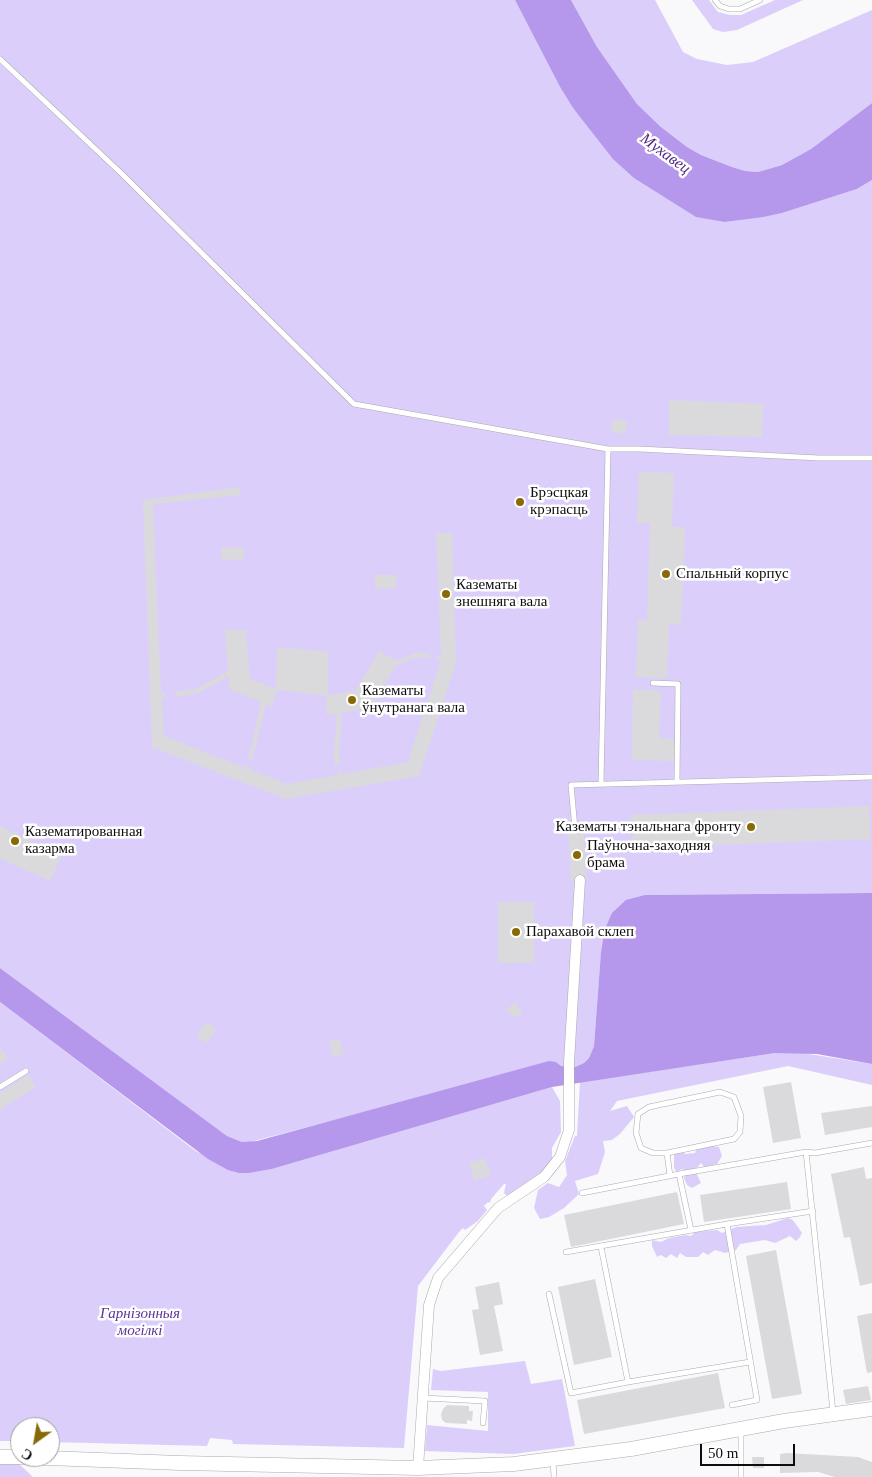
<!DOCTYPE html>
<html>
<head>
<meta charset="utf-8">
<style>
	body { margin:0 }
	#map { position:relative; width:872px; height:1477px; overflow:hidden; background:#f9f8fb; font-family:"Times New Roman",serif }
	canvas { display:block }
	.north { position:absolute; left:10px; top:1417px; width:50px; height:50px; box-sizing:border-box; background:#fff; border:1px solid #9e9e9f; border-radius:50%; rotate:212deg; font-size:14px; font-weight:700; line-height:20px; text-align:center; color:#0d0d0e }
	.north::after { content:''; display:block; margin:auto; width:18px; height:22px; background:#876a06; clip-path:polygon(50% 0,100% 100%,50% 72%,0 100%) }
	.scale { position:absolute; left:700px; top:1444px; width:95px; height:22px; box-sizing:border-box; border:2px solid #0d0d0e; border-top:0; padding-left:6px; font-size:15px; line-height:18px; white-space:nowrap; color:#0d0d0e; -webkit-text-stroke:4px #fff; paint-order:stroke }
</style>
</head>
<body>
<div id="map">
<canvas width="872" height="1477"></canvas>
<div class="north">С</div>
<div class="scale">50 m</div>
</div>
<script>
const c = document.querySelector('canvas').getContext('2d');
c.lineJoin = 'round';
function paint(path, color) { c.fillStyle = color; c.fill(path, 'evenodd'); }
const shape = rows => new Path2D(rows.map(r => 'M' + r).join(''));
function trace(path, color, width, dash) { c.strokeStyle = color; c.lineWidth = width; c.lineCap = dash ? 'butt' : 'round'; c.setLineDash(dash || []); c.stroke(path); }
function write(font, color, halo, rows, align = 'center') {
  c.font = font + ' "Times New Roman",serif'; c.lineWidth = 5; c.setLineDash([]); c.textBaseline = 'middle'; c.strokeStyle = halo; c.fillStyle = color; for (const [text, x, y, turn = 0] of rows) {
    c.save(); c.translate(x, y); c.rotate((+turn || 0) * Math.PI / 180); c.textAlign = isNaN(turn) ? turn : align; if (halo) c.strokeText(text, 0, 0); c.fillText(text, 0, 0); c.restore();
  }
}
const green = shape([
	[0,0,515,0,560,87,573,108,586,123,725,222,782,213,857,189,872,180,872,893,645,895,602,941,594,1046,589,1058,584,1063,575,1067,567,1067,561,1066,556,1062,250,1142,242,1142,227,1136,0,968],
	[571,0,655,0,683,52,697,59,727,65,753,62,872,10,872,103,811,149,782,165,758,172,745,171,732,167,701,155,687,147,661,127,637,104,597,47],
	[692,0,709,0,718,12,730,15,741,15,775,0,803,0,737,30,723,32,713,29],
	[0,1002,197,1152,249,1173,272,1169,552,1087,560,1101,561,1132,552,1148,552,1159,540,1175,507,1196,504,1193,506,1184,504,1184,491,1199,490,1203,488,1202,484,1206,487,1210,478,1221,465,1230,463,1228,459,1232,418,1286,404,1448,233,1444,232,1440,210,1438,207,1446,50,1442,50,1427,20,1427,20,1441,0,1441],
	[796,1052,872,1064,872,1085,788,1066,617,1101,610,1111,627,1106,634,1117,620,1134,612,1140,603,1141,605,1152,598,1174,575,1181,579,1194,564,1208,549,1217,540,1219,534,1208,538,1190,548,1183,559,1187,567,1175,565,1161,575,1136,577,1136,580,1082,775,1053],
	[706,1145,719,1147,722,1156,717,1164,704,1167,701,1163,695,1170,701,1183,692,1188,687,1185,684,1178,686,1171,682,1169,677,1172,674,1168,674,1155,680,1149,685,1154,695,1153,697,1147],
	[788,1218,793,1220,802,1233,800,1237,796,1241,790,1236,775,1243,765,1240,740,1244,736,1250,725,1253,715,1250,708,1255,703,1252,698,1257,686,1257,680,1253,677,1258,671,1254,666,1258,661,1255,657,1257,652,1246,652,1240,661,1242,669,1238,686,1235,691,1236,695,1232,717,1230,722,1233,736,1227,766,1225],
	[525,1361,531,1384,562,1379,575,1446,513,1454,425,1451,427,1425,488,1431,488,1392,431,1390,433,1369,441,1371],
	[0,1462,17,1462,33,1477,0,1477]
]);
const water = shape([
	[515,0,571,0,597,47,637,104,661,127,687,147,701,155,732,167,745,171,758,172,782,165,811,149,872,103,872,180,857,189,782,213,763,217,725,222,696,217,634,178,613,159,573,108,560,87],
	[872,893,872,1064,817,1054,775,1053,552,1087,272,1169,249,1173,239,1173,228,1170,208,1159,0,1002,0,968,227,1136,242,1142,257,1141,549,1061,556,1062,561,1066,567,1067,575,1067,584,1063,589,1058,594,1046,601,952,604,931,612,913,626,900,645,895]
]);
const building = shape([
	[669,400,763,404,762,437,669,435],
	[613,419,627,421,625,434,611,431],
	[639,472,674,473,672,527,685,527,681,625,669,624,667,678,636,677,638,620,647,621,650,523,637,523],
	[239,487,241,495,153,504,161,693,165,693,166,698,162,698,164,736,245,768,246,764,250,766,249,769,287,784,338,775,337,771,341,770,342,774,408,762,441,660,436,659,436,655,441,656,436,533,452,533,456,663,419,776,286,799,152,747,143,500],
	[222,547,244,548,243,560,221,559],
	[375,575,396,575,396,588,375,589],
	[225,630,246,630,250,679,276,689,277,647,328,652,328,696,278,690,271,707,266,704,252,760,248,759,252,745,261,702,229,689,229,676,198,693,175,697,175,692,196,689,228,671],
	[379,651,397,661,417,652,430,654,430,658,417,657,395,666,373,707,342,713,339,754,340,764,335,765,334,754,337,714,326,715,327,696,356,690],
	[633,689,661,691,659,738,675,739,674,761,632,760],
	[869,806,871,839,633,848,631,815],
	[0,826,62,855,50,881,0,858],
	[583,828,587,880,571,881,568,830],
	[498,902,534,902,534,963,498,963],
	[516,1003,523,1015,512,1016,506,1009],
	[207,1022,217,1029,206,1043,196,1036],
	[339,1039,344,1054,333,1057,329,1042],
	[0,1047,8,1058,0,1064],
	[29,1075,36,1087,0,1109,0,1093],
	[791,1082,801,1138,773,1143,763,1087],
	[872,1106,872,1127,825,1135,821,1113],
	[485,1158,491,1175,474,1181,469,1163],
	[864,1167,866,1179,872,1178,872,1283,860,1286,850,1237,844,1238,831,1174],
	[787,1182,791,1209,704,1222,700,1195],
	[677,1192,684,1224,571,1247,564,1215],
	[776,1250,802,1394,772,1399,746,1256],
	[595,1279,612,1357,574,1365,558,1287],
	[499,1282,503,1304,494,1306,503,1351,480,1355,472,1310,479,1309,475,1287],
	[872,1313,872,1372,867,1373,857,1316],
	[718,1373,725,1408,584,1434,577,1400],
	[868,1386,871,1400,846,1404,843,1390],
	[447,1405,469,1406,469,1411,473,1411,472,1421,467,1420,467,1424,446,1423,442,1420,441,1414,443,1409],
	[787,1453,858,1457,872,1462,872,1477,835,1477,818,1472,780,1473,780,1454],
	[752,1457,764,1457,764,1468,753,1468]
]);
const lane = shape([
	[715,0,720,6,729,9,740,9,760,0],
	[0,59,122,174,354,404,608,449,639,449,819,458,872,458],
	[653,683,678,684,677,781],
	[601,783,608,449],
	[575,829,571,785,872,777],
	[0,1087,26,1071],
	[720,1092,734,1097,741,1116,740,1132,734,1139,667,1153,653,1153,641,1148,636,1133,638,1114,649,1107,720,1092],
	[806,1152,815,1153,872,1143],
	[667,1153,670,1176],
	[679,1174,691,1230],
	[582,1193,679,1174,806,1152,833,1412],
	[727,1224,757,1400,732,1405],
	[601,1247,628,1382],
	[566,1252,727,1224,813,1211],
	[549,1294,571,1393,628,1382,750,1362],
	[423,1398,485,1401,483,1423],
	[741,1431,741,1477],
	[553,1460,554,1477]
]);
const street = shape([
	[418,1468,429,1305,438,1278,498,1208,544,1177,560,1157,569,1130,569,1062,580,880]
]);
const secondary = shape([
	[0,1457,20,1457],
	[21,1457,180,1463,418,1468,514,1464,631,1449,784,1421,872,1409]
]);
const markers = [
	[520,502,5,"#876a06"],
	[666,574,5,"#876a06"],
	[446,594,5,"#876a06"],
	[352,700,5,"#876a06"],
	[751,827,5,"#876a06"],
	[15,841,5,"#876a06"],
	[577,855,5,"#876a06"],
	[516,932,5,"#876a06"]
];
const poiNames = [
	["Брэсцкая",530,493],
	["крэпасць",530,510],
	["Спальный корпус",676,574],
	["Казематы",456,585],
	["знешняга вала",456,602],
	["Казематы",362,691],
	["ўнутранага вала",362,708],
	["Казематы тэнальнага фронту",741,827,"right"],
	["Казематированная",25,832],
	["казарма",25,849],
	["Паўночна-заходняя",587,846],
	["брама",587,863],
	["Парахавой склеп",526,932]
];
const parkNames = [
	["Гарнізонныя",140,1314],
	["могілкі",140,1331]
];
const waterNames = [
	["Мухавец",665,154,36]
];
paint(green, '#dccefb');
paint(water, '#b597eb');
paint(building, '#dadadd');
trace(lane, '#abaaad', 6);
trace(street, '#abaaad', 11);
trace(secondary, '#abaaad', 15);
trace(lane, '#fff', 5);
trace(street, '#fff', 10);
trace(secondary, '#fff', 14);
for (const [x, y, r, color] of markers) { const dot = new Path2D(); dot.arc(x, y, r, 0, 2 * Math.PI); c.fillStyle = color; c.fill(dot); trace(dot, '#fff', 2); }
write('15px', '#0d0d0e', '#fff', poiNames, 'left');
write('italic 15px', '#5d3495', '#fff', parkNames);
write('italic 16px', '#532889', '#fff', waterNames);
</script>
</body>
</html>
